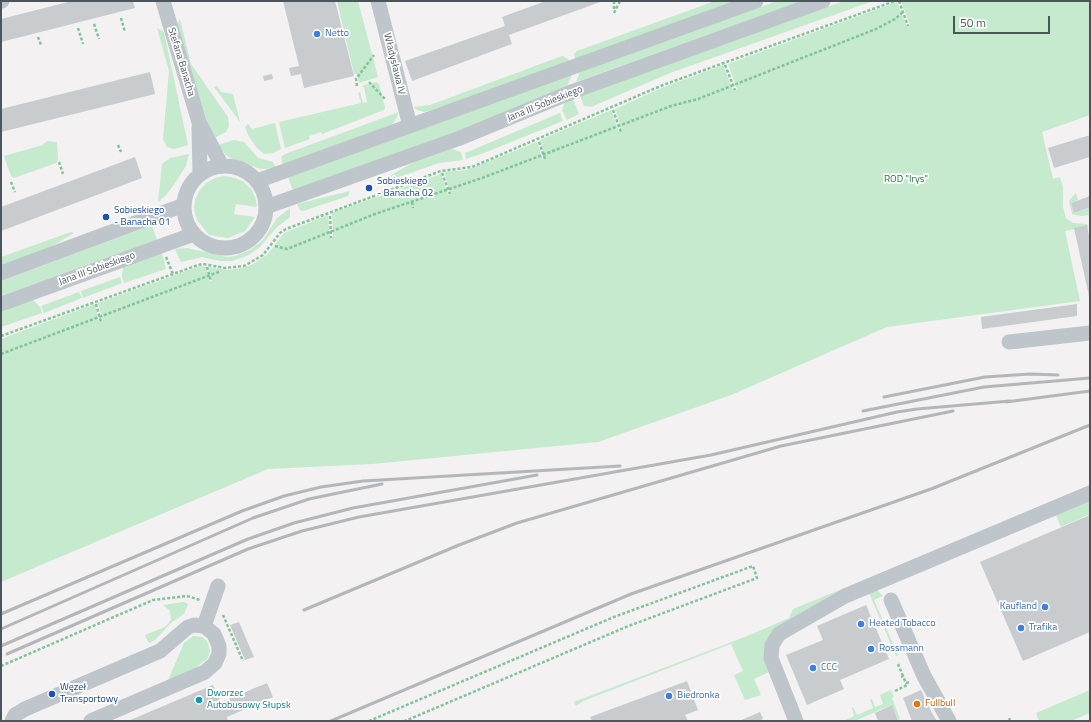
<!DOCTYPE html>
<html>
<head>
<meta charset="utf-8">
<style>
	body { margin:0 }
	#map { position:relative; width:1091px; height:722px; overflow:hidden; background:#f3f1f1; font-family:"Titillium Web",sans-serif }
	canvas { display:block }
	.frame { position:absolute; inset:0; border:2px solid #4b565c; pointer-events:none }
	.scale { position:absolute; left:953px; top:16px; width:97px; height:18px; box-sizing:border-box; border:2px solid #4b565c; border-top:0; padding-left:5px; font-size:12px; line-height:14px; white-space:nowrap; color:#4b565c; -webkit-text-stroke:3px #fff; paint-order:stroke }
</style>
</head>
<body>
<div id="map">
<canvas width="1091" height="722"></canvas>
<div class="frame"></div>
<div class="scale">50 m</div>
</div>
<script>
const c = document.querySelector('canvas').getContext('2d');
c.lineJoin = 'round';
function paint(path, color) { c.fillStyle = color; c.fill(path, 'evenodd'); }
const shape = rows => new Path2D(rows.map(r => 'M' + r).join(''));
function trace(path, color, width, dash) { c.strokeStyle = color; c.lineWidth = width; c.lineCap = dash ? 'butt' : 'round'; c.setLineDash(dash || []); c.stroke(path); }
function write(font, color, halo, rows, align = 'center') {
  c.font = font + ' "Titillium Web",sans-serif'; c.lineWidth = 3.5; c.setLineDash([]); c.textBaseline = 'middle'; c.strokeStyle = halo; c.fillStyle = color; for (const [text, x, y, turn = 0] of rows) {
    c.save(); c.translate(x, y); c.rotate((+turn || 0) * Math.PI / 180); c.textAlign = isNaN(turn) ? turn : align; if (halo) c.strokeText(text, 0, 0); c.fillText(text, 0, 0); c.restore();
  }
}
const green = shape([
	[337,1,358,1,378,77,359,83,357,74,354,74],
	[715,1,735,1,575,59,574,54,577,51],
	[777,1,802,1,576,82,580,72],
	[844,1,873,1,670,73,591,107,584,106,580,96],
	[901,1,1090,1,1090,115,1042,132,1053,179,1060,177,1063,187,1063,207,1066,218,1073,223,1086,224,1090,226,1065,231,1080,301,887,327,731,395,598,442,372,464,268,469,1,582,1,339,95,304,99,322,103,321,98,303,200,266,206,267,210,282,212,281,208,267,229,270,242,268,253,264,268,254,284,233,328,215,330,238,333,237,332,213,441,174,448,195,451,194,444,172,467,170,537,142,543,160,546,159,540,140,611,110,619,132,622,131,615,109,664,87,723,65,733,90,737,89,728,64,897,2,907,27,910,25],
	[180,19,191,64,228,117,229,126,226,132,214,138,202,109,177,24],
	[157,28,164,32,188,145,174,149,167,147,163,139,169,71],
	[562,56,568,59,569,61,459,101,425,112,417,110,414,107,430,105],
	[572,75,567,86,463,129,293,191,288,177],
	[376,82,379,84,385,108,384,110,322,134,321,132,309,136,310,139,285,148,279,122,361,103,358,93,360,92,363,103,367,102,364,87,361,86],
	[217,86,221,92,233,94,240,122,214,87],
	[573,99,579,114,567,120,562,110,565,102],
	[399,112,396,119,391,125,283,164,281,157,285,154],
	[560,113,563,121,484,153,466,159,465,153],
	[275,123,281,149,273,153,264,154,257,148,248,135,245,127,248,124,252,129],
	[234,140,244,142,258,158,273,162,276,168,261,169,234,160,226,155,218,145],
	[47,141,57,142,58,160,56,163,14,178,11,176,4,156,43,145],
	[452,149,461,152,463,160,439,163,390,180,386,178,414,162],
	[189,154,186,166,173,186,166,195,158,202,162,164,170,158],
	[224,176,235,178,244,182,252,190,256,200,257,207,236,204,234,214,255,217,245,231,228,238,209,235,197,220,194,210,195,200,199,191,206,183,215,178],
	[350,191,348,196,303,211,300,210,297,204],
	[1076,193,1078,200,1071,203,1074,213,1090,207,1090,215,1081,216,1072,214,1069,201],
	[290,208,290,217,277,227,260,247,249,255,232,261,220,261,202,257,181,262,175,249,187,248,227,257,235,256,250,250,263,240,277,218],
	[152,225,157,240,1,296,1,281],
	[71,232,74,233,51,247,1,265,1,257],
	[162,253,166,269,124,283,122,276,123,267],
	[120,277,122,283,83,298,81,291],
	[79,292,82,298,44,313,41,306],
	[33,300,40,307,42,313,1,327,1,311],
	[1090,500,1090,514,1061,527,1056,515],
	[842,589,777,627,769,672,754,679,761,695,745,700,734,675,743,671,731,644,583,701,576,706,574,702,750,635,789,618,793,609],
	[877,590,883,596,874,600,898,655,896,656,869,593],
	[184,602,188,604,184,614,171,623,155,640,149,643,145,635,165,627,171,620,170,611,163,605],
	[193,636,202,637,207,641,210,651,208,658,193,670,170,679,169,678,184,643],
	[891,690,894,697,892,698,900,719,898,720,891,705,855,721,843,721,854,716,852,708,853,707,857,715,873,708,870,699,872,699,875,707,883,704,880,695],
	[1090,690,1090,713,1071,721,1039,721,1036,713]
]);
const building = shape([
	[72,1,133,1,135,8,1,42,1,19],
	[283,1,335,1,354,76,304,88,301,74,291,76,289,68,299,66],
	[546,1,603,1,509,35,512,44,412,81,405,61,505,26,502,17],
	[150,72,155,94,1,132,1,109],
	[272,74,273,79,264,81,263,76],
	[1090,135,1090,157,1054,168,1048,148],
	[135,157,142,178,1,231,1,207],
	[1090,196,1090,207,1074,213,1071,203],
	[1087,225,1090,241,1089,296,1074,228],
	[1077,304,1077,316,982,329,981,317],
	[1090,515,1090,632,1023,661,980,562],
	[866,605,889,659,840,680,844,689,807,705,786,655,823,640,817,626],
	[239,622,254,657,245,660,230,625],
	[687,681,698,710,685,715,688,721,592,721,590,717],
	[267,683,273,697,227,717,228,721,128,721,213,685,221,702],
	[921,690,932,713,937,721,912,721,903,698],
	[892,705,898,721,878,721,875,713],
	[760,712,763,719,758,721,739,721]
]);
const path = shape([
	[614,1,614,10],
	[899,1,908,26],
	[614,13,620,1],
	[121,18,125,32],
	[94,24,99,39],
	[78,28,83,44],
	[38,37,41,45],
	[725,65,735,90],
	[369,82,385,99],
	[357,86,356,79,374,55],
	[613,110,621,132],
	[539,142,545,159],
	[118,145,121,152],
	[59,162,63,174],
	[442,173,450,194],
	[11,182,15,192],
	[412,202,413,208],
	[330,216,331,238],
	[275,246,287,249,375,214,482,178,671,106,698,99,876,29,895,19,903,12],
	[166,257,173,274],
	[207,267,211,281],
	[96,304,101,322],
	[1,336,198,265,203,264,225,268,244,266,263,255,280,233,286,229,441,171,472,167,663,85,895,1],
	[1,354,221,271],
	[223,615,243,661],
	[898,664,903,676],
	[1,666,153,600,187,596,200,600],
	[901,677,903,676,906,683,910,682],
	[895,691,907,685,906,683],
	[369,721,614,617,753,566,757,578,626,627,405,721],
	[1009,721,1010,718]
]);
const minor = shape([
	[1,1,2,1],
	[163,1,199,122,222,166],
	[378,1,410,126],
	[199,127,200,174],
	'184 207a41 41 0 1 1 82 0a41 41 0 1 1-82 0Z',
	[257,181,756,1],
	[266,207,460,138,574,91,823,1],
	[1,273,184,205],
	[1,304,194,234],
	[1009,342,1090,333],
	[891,600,924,676,949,721],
	[204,626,218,586],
	[12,721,15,715,25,709,160,651,188,627,194,625,204,626,214,634,219,646,219,654,215,663,205,672,91,721],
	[796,721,771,658,772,645,779,634,845,596,1090,493]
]);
const rail = shape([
	[884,397,985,377,1030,374,1058,375],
	[1006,402,1090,391],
	[863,411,984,387,1090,378],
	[304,610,459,545,517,523,781,446,953,411],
	[1,614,242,511,284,496,321,487,363,481,620,466],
	[1,629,253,518,309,499,382,484],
	[1,646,248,539,294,523,353,508,537,475],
	[7,654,248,549,302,531,359,517,711,455,897,412,917,409,1010,401],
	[331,721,631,594,931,489,1090,425]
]);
const markers = [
	[317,34,4,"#3f7fe0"],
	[369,188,4,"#1a4fb4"],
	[106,217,4,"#1a4fb4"],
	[1045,607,4,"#3f7fe0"],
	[861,624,4,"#3f7fe0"],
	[1021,628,4,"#3f7fe0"],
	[871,649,4,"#3f7fe0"],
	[813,668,4,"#3f7fe0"],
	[52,694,4,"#1a4fb4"],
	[669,696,4,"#3f7fe0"],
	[199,700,4,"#0f9aa8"],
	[917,704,4,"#e8710a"]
];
const shopNames = [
	["Netto",325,34],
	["Kaufland",1037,607,"right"],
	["Heated Tobacco",869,624],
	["Trafika",1029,628],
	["Rossmann",879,649],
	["CCC",821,668],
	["Biedronka",677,696]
];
const streetNames = [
	["Stefana Banacha",181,62,73],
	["Władysława IV",394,64,76],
	["Jana III Sobieskiego",545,104,-22],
	["Jana III Sobieskiego",97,269,-20]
];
const parkNames = [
	["ROD \"Irys\"",906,180]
];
const transitNames = [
	["Sobieskiego",377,182],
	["- Banacha 02",377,194],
	["Sobieskiego",114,211],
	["- Banacha 01",114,223],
	["Węzeł",60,688],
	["Transportowy",60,700]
];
const cultureNames = [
	["Dworzec",207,694],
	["Autobusowy Słupsk",207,706]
];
const foodNames = [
	["Fullbull",925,704]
];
paint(green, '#c5eace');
paint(building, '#c8cccf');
trace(path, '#81c499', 2.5, [3, 2]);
trace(minor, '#bec6cb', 15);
trace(rail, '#b4b7ba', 3);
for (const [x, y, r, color] of markers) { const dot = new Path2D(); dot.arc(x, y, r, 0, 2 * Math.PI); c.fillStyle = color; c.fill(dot); trace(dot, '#fff', 1.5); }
write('10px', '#366cbe', '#fff', shopNames, 'left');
write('10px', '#4b565c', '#fff', streetNames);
write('10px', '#247540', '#fff', parkNames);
write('10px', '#164399', '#fff', transitNames, 'left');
write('10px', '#0d838f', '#fff', cultureNames, 'left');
write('10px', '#c56008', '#fff', foodNames, 'left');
</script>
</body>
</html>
